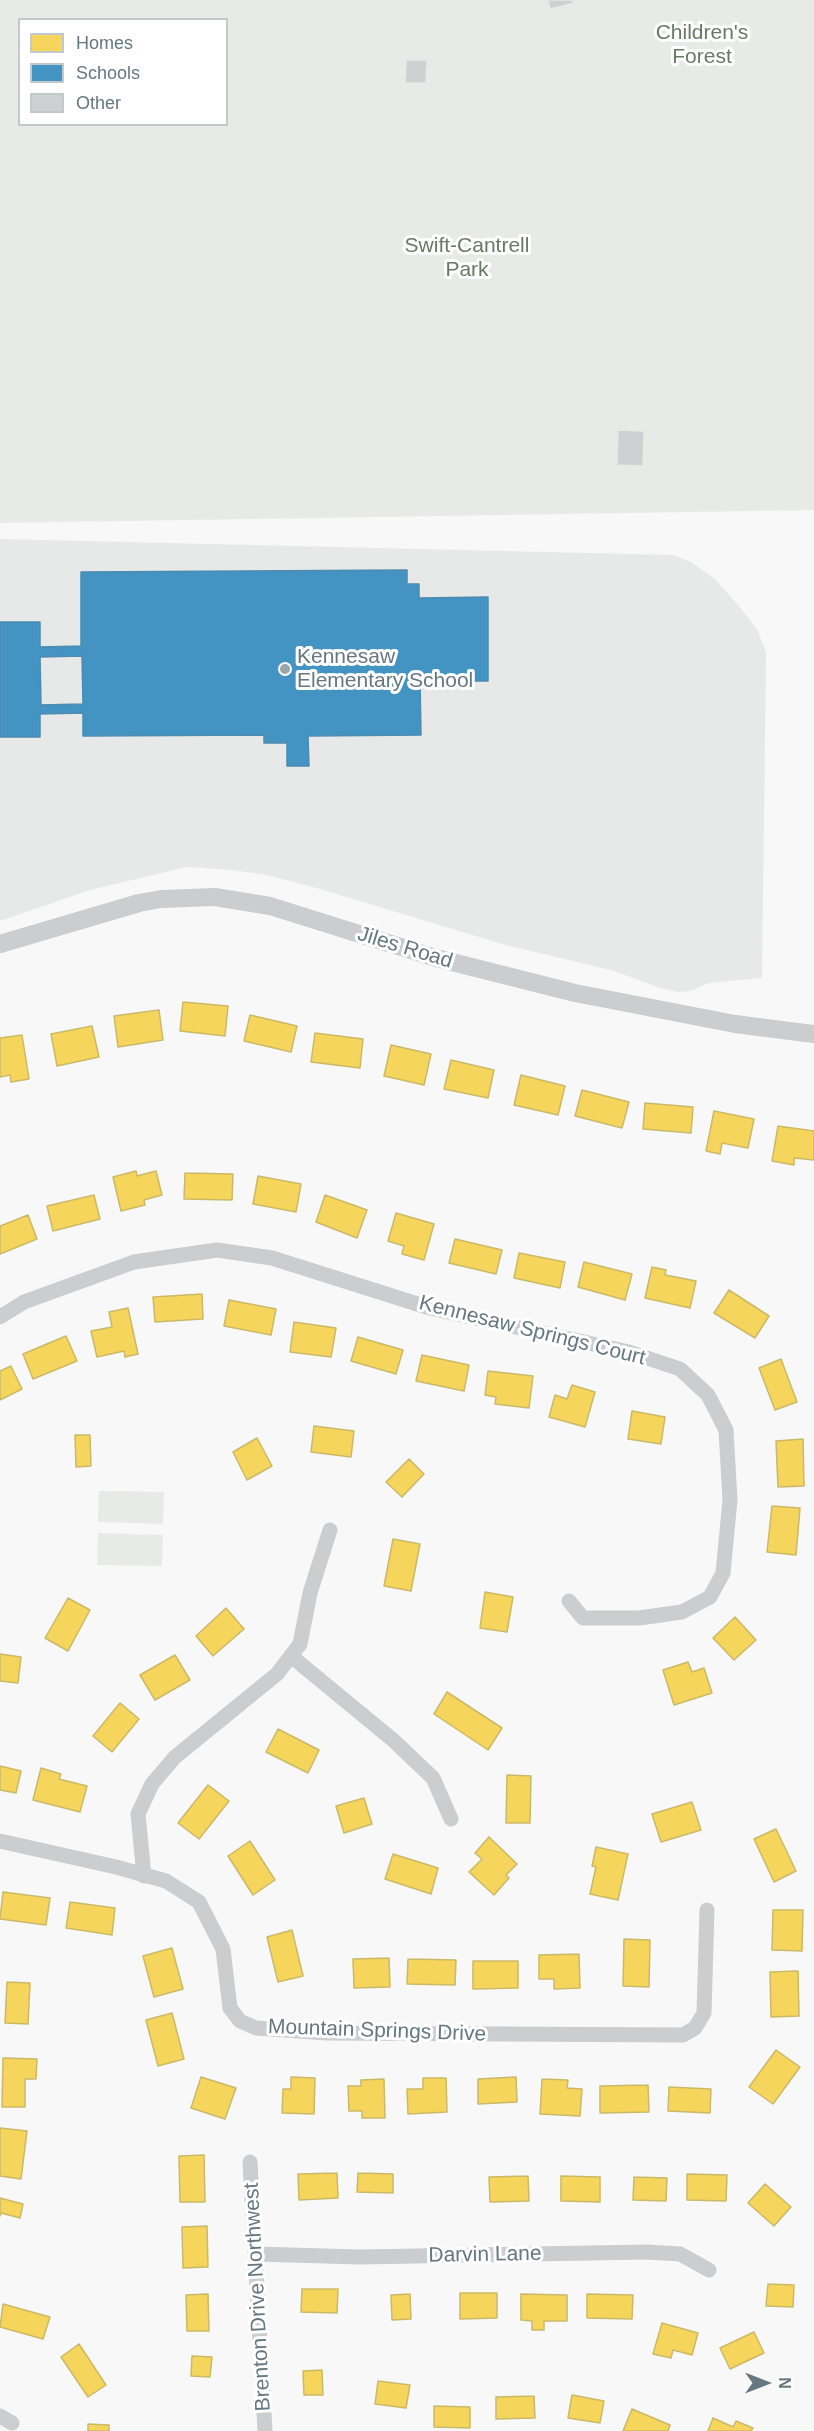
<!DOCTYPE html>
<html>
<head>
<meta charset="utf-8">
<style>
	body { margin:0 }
	#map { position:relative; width:814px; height:2431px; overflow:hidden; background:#f8f8f8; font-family:Arial,sans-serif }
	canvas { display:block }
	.legend { position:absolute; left:18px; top:18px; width:210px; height:108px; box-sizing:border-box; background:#fff; border:2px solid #c1c9cd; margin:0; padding:8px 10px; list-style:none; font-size:18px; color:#657781 }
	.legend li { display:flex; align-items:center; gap:12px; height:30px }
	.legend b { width:30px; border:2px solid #c1c9cd }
	.north { position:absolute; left:736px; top:2353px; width:60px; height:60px; -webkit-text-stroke:4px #fff; paint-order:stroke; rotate:90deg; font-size:16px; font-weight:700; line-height:24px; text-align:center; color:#657781 }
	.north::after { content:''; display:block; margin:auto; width:21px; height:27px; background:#657781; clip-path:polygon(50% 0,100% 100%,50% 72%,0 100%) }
</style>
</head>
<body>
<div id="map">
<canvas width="814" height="2431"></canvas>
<ul class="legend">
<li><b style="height:16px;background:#f6d55c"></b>Homes</li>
<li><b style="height:16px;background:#4393c3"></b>Schools</li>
<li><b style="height:16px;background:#ced0d1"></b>Other</li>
</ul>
<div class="north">N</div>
</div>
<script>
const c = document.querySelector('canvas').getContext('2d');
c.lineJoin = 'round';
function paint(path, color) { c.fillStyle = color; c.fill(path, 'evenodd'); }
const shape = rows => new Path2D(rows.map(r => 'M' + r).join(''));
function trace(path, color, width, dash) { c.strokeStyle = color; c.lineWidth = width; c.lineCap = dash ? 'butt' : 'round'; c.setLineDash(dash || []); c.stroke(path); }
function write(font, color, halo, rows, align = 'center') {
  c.font = font + ' Arial,sans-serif'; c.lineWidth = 6; c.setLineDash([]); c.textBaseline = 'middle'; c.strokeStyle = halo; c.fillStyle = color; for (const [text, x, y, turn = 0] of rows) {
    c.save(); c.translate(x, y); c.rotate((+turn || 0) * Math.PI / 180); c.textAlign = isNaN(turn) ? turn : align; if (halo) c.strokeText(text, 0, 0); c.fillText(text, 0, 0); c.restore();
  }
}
const built = shape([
	[0,539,673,555,691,562,716,580,742,610,757,629,766,652,762,978,709,983,691,991,678,992,660,988,614,971,502,944,320,889,267,875,232,870,187,867,90,890,0,921]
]);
const green = shape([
	[0,0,814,0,814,510,0,523],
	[20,20,226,20,226,124,20,124],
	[99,1491,164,1492,163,1524,98,1522],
	[98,1533,163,1535,162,1566,97,1565]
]);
const homes = shape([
	[183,1002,228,1006,225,1036,180,1031,183,1002],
	[159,1010,163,1040,118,1047,114,1016,159,1010],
	[250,1015,297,1026,291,1052,244,1041,250,1015],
	[92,1026,99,1057,57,1066,51,1034,92,1026],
	[315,1033,363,1039,360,1068,311,1062,315,1033],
	[22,1035,29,1079,11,1082,10,1075,0,1077,0,1038,22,1035],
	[391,1045,431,1054,424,1085,384,1076,391,1045],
	[451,1060,494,1070,488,1098,444,1089,451,1060],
	[521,1075,565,1086,558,1115,514,1105,521,1075],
	[582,1090,629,1102,622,1128,575,1116,582,1090],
	[645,1103,693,1107,691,1133,643,1129,645,1103],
	[714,1111,754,1119,748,1148,722,1143,720,1154,706,1151,714,1111],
	[778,1126,814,1131,814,1160,794,1158,794,1165,772,1161,778,1126],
	[136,1171,137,1176,156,1171,162,1195,144,1200,145,1205,121,1211,113,1177,136,1171],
	[185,1173,233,1174,232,1200,184,1199,185,1173],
	[258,1176,301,1184,296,1212,253,1204,258,1176],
	[94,1195,100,1219,53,1231,47,1206,94,1195],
	[325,1195,367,1210,357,1238,316,1222,325,1195],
	[396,1213,434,1224,424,1260,402,1254,404,1246,388,1241,396,1213],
	[28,1215,37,1239,0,1254,0,1226,28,1215],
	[455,1239,502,1250,496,1274,449,1263,455,1239],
	[519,1253,565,1262,560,1288,514,1278,519,1253],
	[584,1262,632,1274,625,1300,578,1287,584,1262],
	[652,1267,666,1270,665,1275,696,1281,690,1308,645,1298,652,1267],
	[729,1290,769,1316,755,1338,714,1313,729,1290],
	[202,1294,203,1319,155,1322,153,1297,202,1294],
	[229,1300,276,1309,271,1335,224,1326,229,1300],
	[128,1308,138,1354,125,1357,124,1351,97,1357,91,1331,112,1327,109,1312,128,1308],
	[294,1322,336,1328,331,1357,290,1352,294,1322],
	[66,1336,77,1361,33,1379,23,1354,66,1336],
	[358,1337,403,1350,396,1374,351,1361,358,1337],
	[422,1355,469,1365,464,1391,416,1381,422,1355],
	[781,1359,797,1402,775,1410,759,1368,781,1359],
	[11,1366,22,1389,0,1400,0,1371,11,1366],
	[488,1371,533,1376,529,1408,495,1404,496,1397,485,1395,488,1371],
	[572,1385,595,1392,585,1427,549,1417,555,1395,567,1399,572,1385],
	[632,1411,665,1417,661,1444,628,1439,632,1411],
	[314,1426,354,1431,351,1457,311,1452,314,1426],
	[75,1435,90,1435,91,1466,76,1467,75,1435],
	[257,1438,272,1466,247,1480,233,1452,257,1438],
	[803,1439,804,1486,778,1487,776,1441,803,1439],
	[409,1459,424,1474,402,1497,386,1482,409,1459],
	[772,1506,800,1508,796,1555,767,1552,772,1506],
	[393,1539,420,1544,411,1591,384,1586,393,1539],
	[485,1592,513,1597,507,1632,480,1628,485,1592],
	[68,1598,90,1610,68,1651,45,1638,68,1598],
	[226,1608,244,1629,213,1656,196,1636,226,1608],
	[735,1617,756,1640,734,1660,713,1638,735,1617],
	[0,1654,21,1657,18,1683,0,1681,0,1654],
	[175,1655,190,1680,155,1700,140,1675,175,1655],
	[688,1662,692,1672,704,1668,712,1693,674,1705,663,1670,688,1662],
	[447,1692,502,1728,488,1750,434,1714,447,1692],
	[120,1703,139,1719,112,1752,93,1736,120,1703],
	[278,1729,319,1750,308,1773,266,1752,278,1729],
	[0,1766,21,1771,16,1793,0,1790,0,1766],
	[41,1768,61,1774,59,1779,87,1786,80,1812,33,1800,41,1768],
	[507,1775,531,1776,530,1823,506,1823,507,1775],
	[208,1785,229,1801,199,1839,178,1823,208,1785],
	[364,1798,372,1824,344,1833,336,1806,364,1798],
	[692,1802,701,1830,661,1842,652,1814,692,1802],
	[776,1829,796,1871,774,1882,754,1839,776,1829],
	[489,1837,517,1864,506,1875,509,1878,494,1895,469,1872,482,1859,475,1853,489,1837],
	[250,1841,275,1880,253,1895,228,1856,250,1841],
	[596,1847,628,1854,618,1900,590,1894,596,1867,592,1866,596,1847],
	[393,1854,438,1868,431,1894,385,1879,393,1854],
	[3,1892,50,1898,46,1925,0,1919,3,1892],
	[70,1902,115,1908,112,1935,66,1928,70,1902],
	[773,1910,803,1910,802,1951,772,1950,773,1910],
	[292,1930,303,1976,278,1982,267,1937,292,1930],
	[624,1939,650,1940,649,1987,623,1986,624,1939],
	[172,1948,183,1989,154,1997,143,1956,172,1948],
	[579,1954,580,1988,554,1989,554,1979,539,1979,539,1955,579,1954],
	[389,1958,390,1987,354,1988,353,1959,389,1958],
	[408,1959,456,1960,455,1985,407,1984,408,1959],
	[473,1961,518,1961,518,1988,473,1989,473,1961],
	[798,1971,799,2016,771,2017,770,1972,798,1971],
	[7,1982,30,1983,28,2024,5,2023,7,1982],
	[172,2013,184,2059,158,2066,146,2020,172,2013],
	[776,2050,800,2067,773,2104,749,2087,776,2050],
	[3,2058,37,2059,36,2079,25,2079,25,2107,2,2107,3,2058],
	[201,2077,236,2088,225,2119,191,2108,201,2077],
	[291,2077,315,2078,314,2114,282,2113,283,2089,291,2089,291,2077],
	[516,2077,517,2102,478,2104,478,2079,516,2077],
	[423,2078,446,2078,447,2112,408,2114,407,2089,423,2089,423,2078],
	[384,2079,385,2118,362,2118,362,2111,349,2111,348,2086,361,2086,361,2080,384,2079],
	[542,2079,568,2080,567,2088,582,2089,580,2116,540,2114,542,2079],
	[648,2085,649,2112,600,2113,600,2086,648,2085],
	[669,2087,711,2089,710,2113,668,2111,669,2087],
	[0,2128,27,2131,21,2179,0,2176,0,2128],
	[204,2155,205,2202,180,2202,179,2156,204,2155],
	[337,2173,338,2198,299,2200,298,2174,337,2173],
	[358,2173,393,2174,393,2193,357,2192,358,2173],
	[687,2174,727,2175,726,2201,687,2200,687,2174],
	[528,2176,529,2201,490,2202,489,2177,528,2176],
	[561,2176,600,2177,600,2202,561,2201,561,2176],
	[634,2177,667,2178,666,2201,633,2200,634,2177],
	[765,2184,791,2207,774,2226,748,2203,765,2184],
	[0,2198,23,2204,20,2218,1,2213,0,2216,0,2198],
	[207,2226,208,2267,183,2268,182,2227,207,2226],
	[768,2284,794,2285,793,2307,766,2306,768,2284],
	[302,2289,338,2289,337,2313,301,2312,302,2289],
	[460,2293,497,2293,497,2318,460,2319,460,2293],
	[208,2294,209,2331,187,2331,186,2295,208,2294],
	[410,2294,411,2319,392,2320,391,2295,410,2294],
	[521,2294,567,2295,567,2321,544,2321,544,2330,532,2330,532,2321,521,2320,521,2294],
	[587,2294,633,2295,632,2319,587,2318,587,2294],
	[3,2304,50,2317,43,2339,0,2327,3,2304],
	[662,2323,698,2333,692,2355,673,2350,671,2358,653,2354,662,2323],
	[754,2332,764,2353,730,2369,720,2348,754,2332],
	[79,2344,106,2385,88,2397,61,2357,79,2344],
	[192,2356,212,2357,210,2377,191,2376,192,2356],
	[322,2370,323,2395,304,2395,303,2371,322,2370],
	[378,2381,410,2385,406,2408,375,2404,378,2381],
	[572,2395,604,2401,600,2423,568,2418,572,2395],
	[534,2396,535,2418,496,2419,496,2397,534,2396],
	[434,2406,470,2407,470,2428,434,2427,434,2406],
	[632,2409,670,2425,668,2431,623,2431,632,2409],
	[713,2418,733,2427,736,2421,753,2428,751,2431,708,2431,713,2418],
	[88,2424,109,2425,109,2431,88,2431,88,2424]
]);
const schools = shape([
	[407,570,407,584,419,584,419,598,488,597,488,681,420,681,421,735,308,736,309,766,287,766,287,743,264,743,264,735,83,736,83,713,40,714,40,737,0,737,0,622,40,622,40,647,81,646,81,572,407,570],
	[82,656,83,704,41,705,40,657,82,656]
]);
const building = shape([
	[548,0,573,0,574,3,550,9,548,0],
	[406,60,427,60,426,83,405,83,406,60],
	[618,430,644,431,643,466,617,465,618,430]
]);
const minor = shape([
	[0,1317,24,1302,134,1262,217,1250,272,1258,430,1308,629,1352,680,1369,708,1395,726,1430,730,1500,723,1573,710,1597,682,1612,639,1618,583,1618,569,1601],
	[291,1656,393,1740,433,1778,451,1819],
	[0,1841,116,1867,166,1881,199,1902,223,1949,230,2008,240,2021,256,2028,327,2033,683,2035,695,2028,704,2013,707,1910],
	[144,1876,138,1814,152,1784,175,1757,277,1674,300,1644,310,1593,330,1530],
	[250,2162,265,2431],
	[256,2254,359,2257,647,2252,680,2254,709,2270],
	[0,2416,12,2423]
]);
const tertiary = shape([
	[0,944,139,903,161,899,215,897,270,906,436,958,575,993,735,1024,814,1034]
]);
const markers = [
	[285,669,6,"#98a4ab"]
];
const parkNames = [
	["Children's",702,33],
	["Forest",702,57],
	["Swift-Cantrell",467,246],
	["Park",467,270]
];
const poiNames = [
	["Kennesaw",297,657],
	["Elementary School",297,681]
];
const streetNames = [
	["Jiles Road",405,948,17],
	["Kennesaw Springs Court",532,1331,14],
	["Mountain Springs Drive",377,2031,2],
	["Darvin Lane",485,2255,-1],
	["Brenton Drive Northwest",258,2297,-93]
];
paint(built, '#e7e9e8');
paint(green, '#e7eae5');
paint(homes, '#f6d55c');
trace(homes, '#cab967', 1.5);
paint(schools, '#4393c3');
trace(schools, '#4d8baf', 1.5);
paint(building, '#ced0d1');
trace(building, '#e8e8e8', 1.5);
trace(minor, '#cbcdce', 15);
trace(tertiary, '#cbcdce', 18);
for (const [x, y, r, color] of markers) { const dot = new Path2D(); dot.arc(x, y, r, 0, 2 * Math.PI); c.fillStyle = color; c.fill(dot); trace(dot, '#fff', 2); }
write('21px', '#697964', '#fff', parkNames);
write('21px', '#657781', '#fff', poiNames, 'left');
write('21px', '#657781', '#fff', streetNames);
</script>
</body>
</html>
